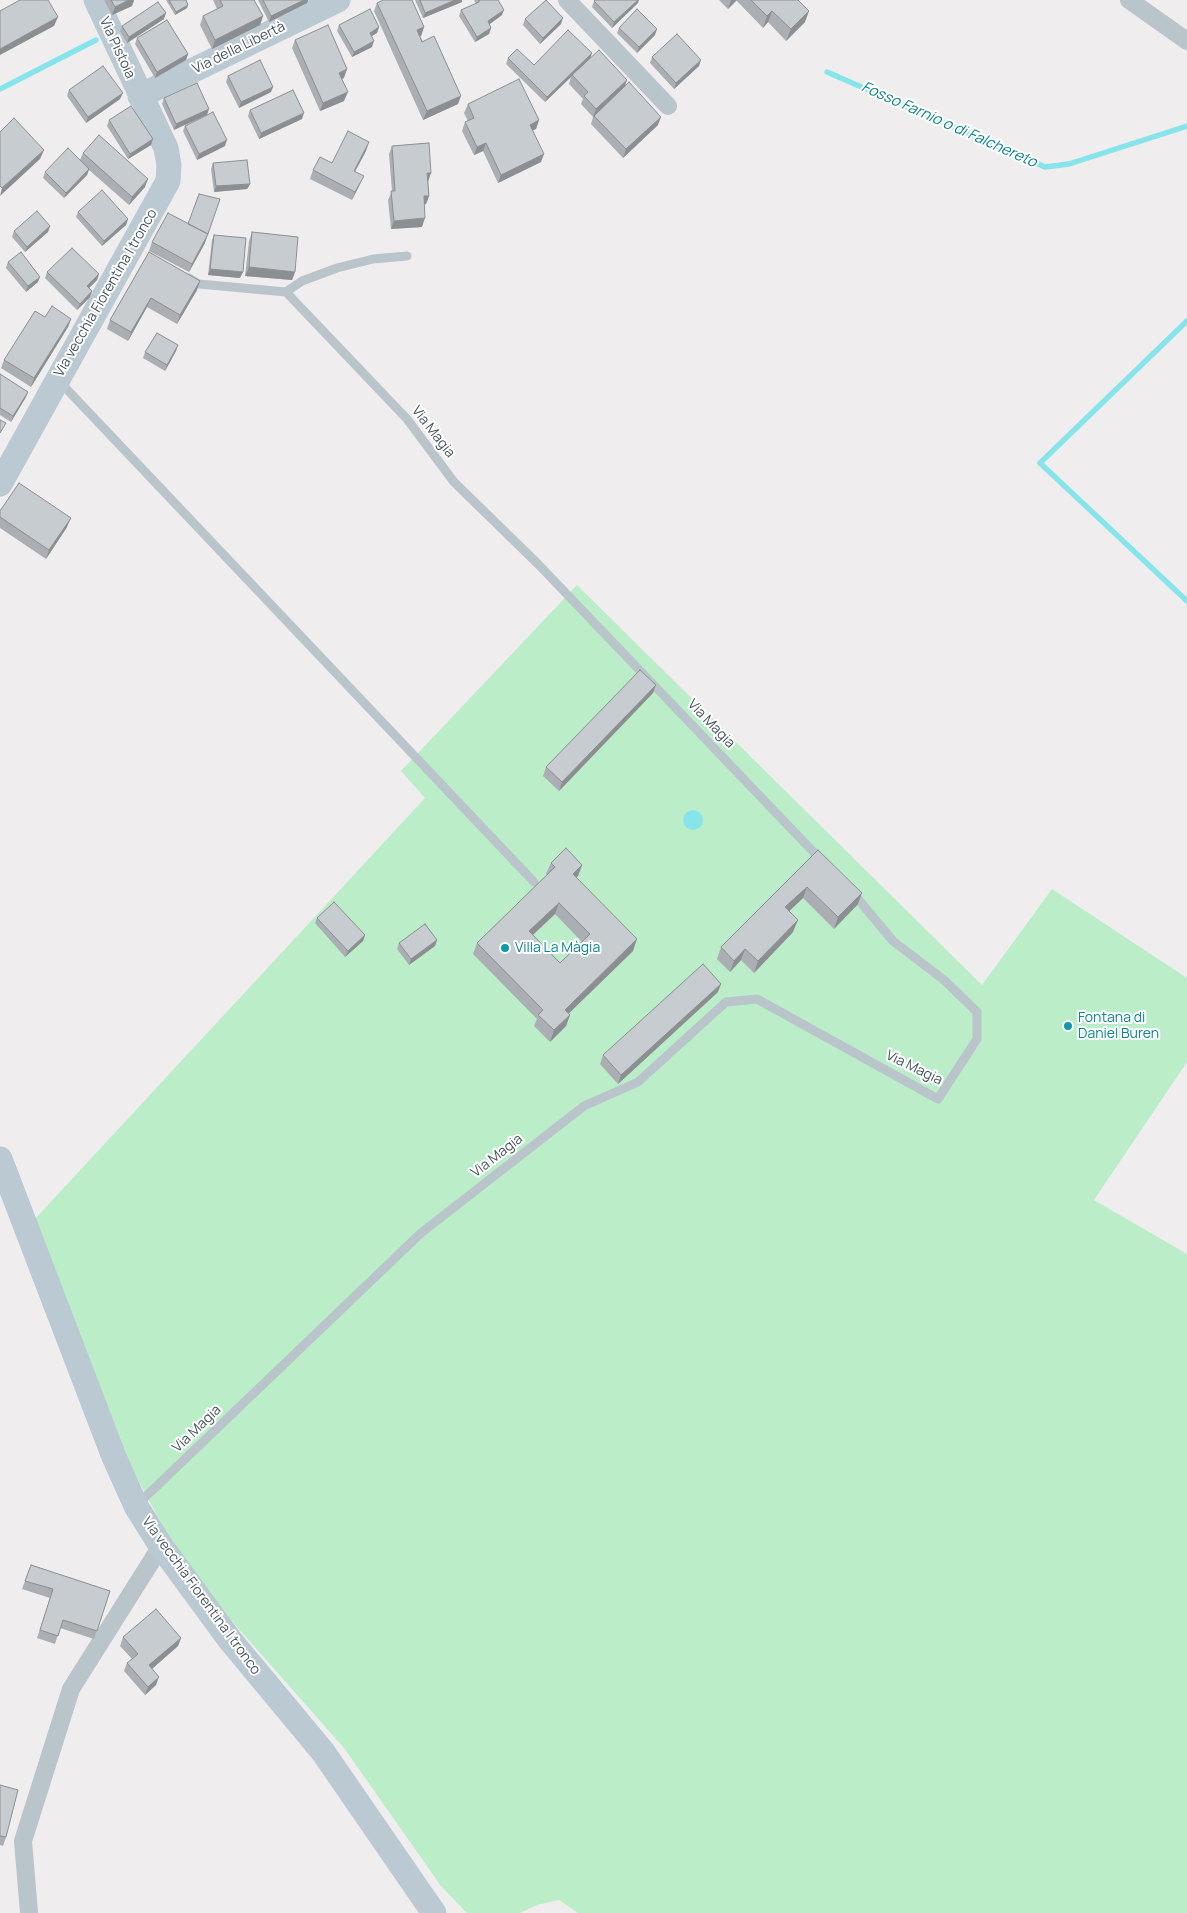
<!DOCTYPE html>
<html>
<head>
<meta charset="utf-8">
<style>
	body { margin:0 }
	canvas { display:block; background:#f0edee }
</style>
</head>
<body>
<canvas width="1187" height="1913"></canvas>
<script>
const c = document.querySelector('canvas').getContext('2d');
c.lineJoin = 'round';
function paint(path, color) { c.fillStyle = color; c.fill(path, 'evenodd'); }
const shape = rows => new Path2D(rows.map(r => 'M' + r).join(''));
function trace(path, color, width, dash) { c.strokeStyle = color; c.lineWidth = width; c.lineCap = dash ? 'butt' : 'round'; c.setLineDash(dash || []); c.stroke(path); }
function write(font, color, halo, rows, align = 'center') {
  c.font = font + ' Manrope,sans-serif'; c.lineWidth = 4; c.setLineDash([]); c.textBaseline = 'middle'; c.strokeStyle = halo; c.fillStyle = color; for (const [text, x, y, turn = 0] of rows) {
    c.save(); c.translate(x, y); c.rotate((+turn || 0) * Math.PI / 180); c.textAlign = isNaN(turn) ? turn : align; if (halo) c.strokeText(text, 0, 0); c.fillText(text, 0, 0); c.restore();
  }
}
const green = shape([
	[577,585,982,985,1052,889,1187,978,1187,1062,1094,1200,1187,1254,1187,1913,578,1913,559,1900,537,1905,520,1913,467,1913,441,1886,344,1748,230,1619,175,1549,122,1450,33,1221,425,798,401,771]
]);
const water = shape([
	'683 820a10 10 0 1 1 20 0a10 10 0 1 1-20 0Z'
]);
const stream = shape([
	[827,72,1045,167,1069,164,1187,126],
	[0,89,96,40],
	[1187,321,1040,463,1187,601]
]);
const lane = shape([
	[189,278,199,284,286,292,302,281,337,268,373,259,407,256],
	[286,292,407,419,454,482,538,564,823,862],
	[59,381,534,882],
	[138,1504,421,1233,584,1106,638,1082,726,1002,757,999,938,1099,977,1039,977,1012,944,980,893,941,853,893]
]);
const street = shape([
	[567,0,668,106],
	[1129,0,1187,41],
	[29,1913,23,1841,71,1689,161,1546]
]);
const secondary = shape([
	[140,96,338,0],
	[0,484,168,181,169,165,166,148,96,0],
	[0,1159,114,1457,136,1506,161,1546,230,1640,323,1752,434,1913]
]);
const wall = shape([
	[104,0,134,0,132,6,112,15],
	[166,0,186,0,188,5,187,8,175,15],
	[213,0,254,0,263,16,260,25,212,49,200,25,203,16,217,9],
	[258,0,308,0,307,3,269,22],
	[415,0,462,0,462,2,423,18],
	[474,0,498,0,502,15,489,24,491,28,489,34,475,42,459,16,461,10,476,4],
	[719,0,798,0,805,22,786,41,768,22,763,28,736,0,728,9],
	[594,1,638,3,612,28,592,7],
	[377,3,424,27,421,36,420,36,458,104,423,120,374,11],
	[164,19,127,43,120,31,122,26],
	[525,19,561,24,540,44,523,25],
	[339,25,379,27,377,33,372,36,372,47,352,57,337,31],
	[619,28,655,35,637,53,617,33],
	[137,38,188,54,186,60,155,78,135,44],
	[295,40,344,78,342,79,344,101,320,111,292,48],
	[592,53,590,58,627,80,625,85,658,125,623,158,591,124,593,117,581,104,583,99,569,84,571,77,545,102,506,64,508,58,534,65],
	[652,57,699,66,674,89,650,63],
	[228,76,271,92,239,108,226,82],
	[69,90,120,99,86,123,67,96],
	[164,98,209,109,174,130,162,104],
	[468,104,539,120,536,129,533,130,541,162,498,183,483,151,474,155,462,131,465,122,468,121,464,113],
	[250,110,302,119,259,139,248,116],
	[109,120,151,145,128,159,107,126],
	[185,126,225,146,197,160,183,131],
	[392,146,428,181,429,196,426,204,424,204,422,227,391,229,388,200,392,191,389,154],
	[366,151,355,171,360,184,352,200,310,179,313,170],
	[83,153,145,187,129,205,89,170,87,175,64,198,43,178,45,172,80,160],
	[213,163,250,184,247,189,214,192,211,169],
	[78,212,128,219,126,225,102,246,76,217],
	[50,226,48,232,25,252,12,237,14,231],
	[252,232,295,272,292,280,245,276,249,241],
	[214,235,240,278,208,275,212,240],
	[152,242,205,243,189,272,149,251],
	[149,252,197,290,177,324,147,307,128,341,107,329,110,320],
	[8,262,38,282,26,292,6,268],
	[47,272,99,274,97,280,89,288,90,297,77,310,45,278],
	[45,317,71,319,68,327,31,387,1,368,4,360],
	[178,345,176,351,165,371,143,358,145,352],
	[0,374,26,397,11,422,0,415],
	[0,511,67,527,46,559,0,528],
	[653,693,559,791,543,776,546,767],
	[818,850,858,904,834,929,803,898,789,911,793,932,754,973,741,960,730,972,717,959,721,947],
	[551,863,582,865,578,876,576,877,633,951,568,1014,570,1015,566,1026,550,1042,534,1026,537,1019,473,954,477,943,547,875,546,874],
	[555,914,582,942,560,963,533,935],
	[317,918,365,935,363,941,345,957,315,923],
	[437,940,435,946,409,965,397,949,399,943],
	[718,992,618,1084,600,1064,603,1055],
	[31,1565,110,1591,94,1639,60,1628,55,1644,37,1638,50,1598,22,1589],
	[123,1637,181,1638,178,1646,152,1669,156,1685,145,1695,124,1671,127,1663,132,1659,120,1646],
	[0,1785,6,1837,3,1846,0,1845]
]);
const shadedWall = shape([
	[129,0,134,0,132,6,112,15,115,7],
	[304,0,308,0,307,3,269,22,271,16],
	[455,0,462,0,462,2,423,18,425,13],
	[638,0,639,0,638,3,612,28,614,22],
	[731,0,737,0,728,9],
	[188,5,187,8,175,15,176,12],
	[504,10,502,15,486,27,488,21],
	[772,11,768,22,763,28,767,16],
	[809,11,805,22,786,41,791,29],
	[166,13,164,19,127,43,129,37],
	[263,16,260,25,212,49,215,40],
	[58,17,54,26,0,55,0,49],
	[563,18,561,24,540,44,543,38],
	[379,27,377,33,368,38,370,33],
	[424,27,421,36,414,39,417,30],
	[491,28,489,34,475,42,477,37],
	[657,29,655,35,637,53,639,47],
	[374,41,372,47,352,57,354,52],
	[592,53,590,59,572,75,571,77,545,102,547,97],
	[188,54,186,60,155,78,157,72],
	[701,60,699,66,674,89,676,83],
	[347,69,344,78,336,81,339,73],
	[627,80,624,88,594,116,593,117,596,109],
	[273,87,271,92,239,108,241,102],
	[348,92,344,101,320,111,323,103],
	[123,93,120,99,86,123,88,117],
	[461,96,458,104,423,120,427,111],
	[209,109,207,115,174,130,176,124],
	[304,113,302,119,259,139,261,133],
	[661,117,658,125,623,158,626,149],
	[539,120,536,129,527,133,530,125],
	[153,139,151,145,128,159,130,154],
	[227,140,225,146,197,160,199,154],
	[369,142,366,151,351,179,354,171],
	[486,143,483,151,474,155,477,147],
	[44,150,40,159,0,196,2,188],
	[544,154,541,162,498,183,501,175],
	[89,169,87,175,64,198,66,193],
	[427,173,431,173,428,182],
	[364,176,352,200,355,192],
	[148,179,145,187,129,205,132,197],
	[250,184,247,189,214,192,216,186],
	[424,196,429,196,426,204,421,205],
	[425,218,422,227,391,229,394,221],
	[128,219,126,225,102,246,104,241],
	[50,226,48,232,25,252,27,247],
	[208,234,205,243,189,272,192,264],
	[249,267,295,272,292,280,245,276],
	[210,269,243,272,240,278,208,275],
	[99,274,97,280,85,292,87,286],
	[40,277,38,282,26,292,28,286],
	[200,281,197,290,177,324,180,315],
	[92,291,90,297,77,310,80,304],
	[151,298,147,307,128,341,131,332],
	[71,319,68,327,31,387,34,378],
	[178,345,176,351,165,371,167,365],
	[28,392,26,397,11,422,13,416],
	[71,518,67,527,46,559,49,550],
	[656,685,653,693,559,791,562,782],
	[582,865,578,876,569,885,573,874],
	[807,887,803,898,781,919,785,907],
	[862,893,858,904,834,929,838,917],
	[559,903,555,914,525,942,529,931],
	[798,920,793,932,754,973,758,961],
	[365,935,363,941,345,957,348,951],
	[637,939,633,951,561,1021,565,1010],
	[437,940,435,946,409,965,411,959],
	[745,949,741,960,730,972,734,961],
	[721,984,718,992,618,1084,621,1075],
	[570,1015,566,1026,550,1042,554,1030],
	[181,1638,178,1646,146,1674,149,1665],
	[159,1677,156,1685,145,1695,148,1687]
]);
const building = shape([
	[20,0,48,0,58,17,0,49,0,11,20,0],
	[111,0,129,0,115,7,111,0],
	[169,0,186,0,188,5,176,12,169,0],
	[220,0,254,0,263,16,215,40,203,16,223,6,220,0],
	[263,0,304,0,271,16,263,0],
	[383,0,412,0,424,27,417,30,422,42,434,36,461,96,427,111,377,3,383,0],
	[420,0,455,0,425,13,420,0],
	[479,0,498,0,504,10,488,21,491,28,477,37,461,10,479,2,479,0],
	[546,0,563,18,543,38,525,19,546,0],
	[595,0,638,0,614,22,594,1,595,0],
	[751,0,798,0,809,11,791,29,772,11,767,16,751,0],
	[158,2,166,13,129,37,122,26,158,2],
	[370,9,379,27,370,33,374,41,354,52,339,25,370,9],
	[637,9,657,29,639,47,619,28,637,9],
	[167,20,188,54,157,72,137,38,167,20],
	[328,25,347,69,339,73,348,92,323,103,295,40,328,25],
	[568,30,592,53,547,97,508,58,517,49,534,65,568,30],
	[677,34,701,60,676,83,652,57,677,34],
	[599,50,627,80,596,109,584,96,588,92,572,75,599,50],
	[260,60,273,87,241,102,228,76,260,60],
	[103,66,123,93,88,117,69,90,103,66],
	[519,79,539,120,530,125,544,154,501,175,486,143,477,147,465,122,474,118,468,104,519,79],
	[629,82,661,117,626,149,594,116,629,82],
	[197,83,209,109,176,124,164,98,197,83],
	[293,90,304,113,261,133,250,110,293,90],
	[131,106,153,139,130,154,109,120,131,106],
	[213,112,227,140,199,154,185,126,213,112],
	[14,118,44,150,2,188,0,186,0,132,14,118],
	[348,131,369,142,354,171,364,176,355,192,313,170,320,157,332,163,348,131],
	[99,135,148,179,132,197,83,153,99,135],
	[429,143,431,173,427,173,429,196,424,196,425,218,394,221,391,191,395,191,392,146,429,143],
	[68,148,89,169,66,193,45,172,68,148],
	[247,160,250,184,216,186,213,163,247,160],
	[102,190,128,219,104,241,78,212,102,190],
	[199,194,220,199,208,234,188,224,199,194],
	[37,211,50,226,27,247,14,231,37,211],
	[168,213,208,234,192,264,152,242,168,213],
	[252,232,298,237,295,272,249,267,252,232],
	[214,235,246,238,243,272,210,269,214,235],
	[72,248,99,274,87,286,92,291,80,304,47,272,72,248],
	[21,252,40,277,28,286,8,262,21,252],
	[149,252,200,281,180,315,151,298,131,332,110,320,149,252],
	[52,306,71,319,34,378,4,360,35,311,45,317,52,306],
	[157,333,178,345,167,365,145,352,157,333],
	[0,374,28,392,13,416,0,408,0,374],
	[0,420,6,423,0,433,0,420],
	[19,483,71,518,49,550,0,517,0,511,19,483],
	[640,670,656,685,562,782,546,767,640,670],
	[566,848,582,865,573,874,637,939,565,1010,570,1015,554,1030,538,1015,543,1010,477,943,555,867,551,863,566,848],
	[559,903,590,934,560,963,529,931,559,903],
	[818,850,862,893,838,917,807,887,785,907,798,920,758,961,745,949,734,961,721,947,818,850],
	[334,902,365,935,348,951,317,918,334,902],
	[425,924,437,940,411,959,399,943,425,924],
	[703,964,721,984,621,1075,603,1055,703,964],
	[31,1565,110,1591,97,1631,63,1620,58,1636,40,1630,53,1589,25,1581,31,1565],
	[156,1609,181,1638,149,1665,159,1677,148,1687,127,1663,138,1654,123,1637,156,1609],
	[0,1785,18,1790,6,1837,0,1836,0,1785]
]);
const markers = [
	[505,948,5,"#0f9aa8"],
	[1068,1026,5,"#0f9aa8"]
];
const streetNames = [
	["Via Pistoia",117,48,65],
	["Via della Libertà",239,48,-26],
	["Via vecchia Fiorentina I tronco",106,293,-60],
	["Via Magia",433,432,52],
	["Via Magia",711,724,46],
	["Via Magia",914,1068,26],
	["Via Magia",497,1156,-38],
	["Via Magia",197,1429,-44],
	["Via vecchia Fiorentina I tronco",201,1596,54]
];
const cultureNames = [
	["Villa La Màgia",515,948],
	["Fontana di",1078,1018],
	["Daniel Buren",1078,1034]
];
const waterNames = [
	["Fosso Farnio o di Falchereto",949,125,24]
];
paint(green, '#bbeec8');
paint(water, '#88e4eb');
trace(stream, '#88e4eb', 5.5);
trace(lane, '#b9c4cb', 9);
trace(street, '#b9c4cb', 18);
trace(secondary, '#bbc9d2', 25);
paint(wall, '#abafb3');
paint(shadedWall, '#8b8f92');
paint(building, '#c7ccd0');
trace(building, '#8b8f92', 1);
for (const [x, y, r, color] of markers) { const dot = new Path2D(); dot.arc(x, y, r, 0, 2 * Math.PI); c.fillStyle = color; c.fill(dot); trace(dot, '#fff', 2); }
write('14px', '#46545b', '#fff', streetNames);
write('14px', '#0d838f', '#fff', cultureNames, 'left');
write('italic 15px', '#0e8089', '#fff', waterNames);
</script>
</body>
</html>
